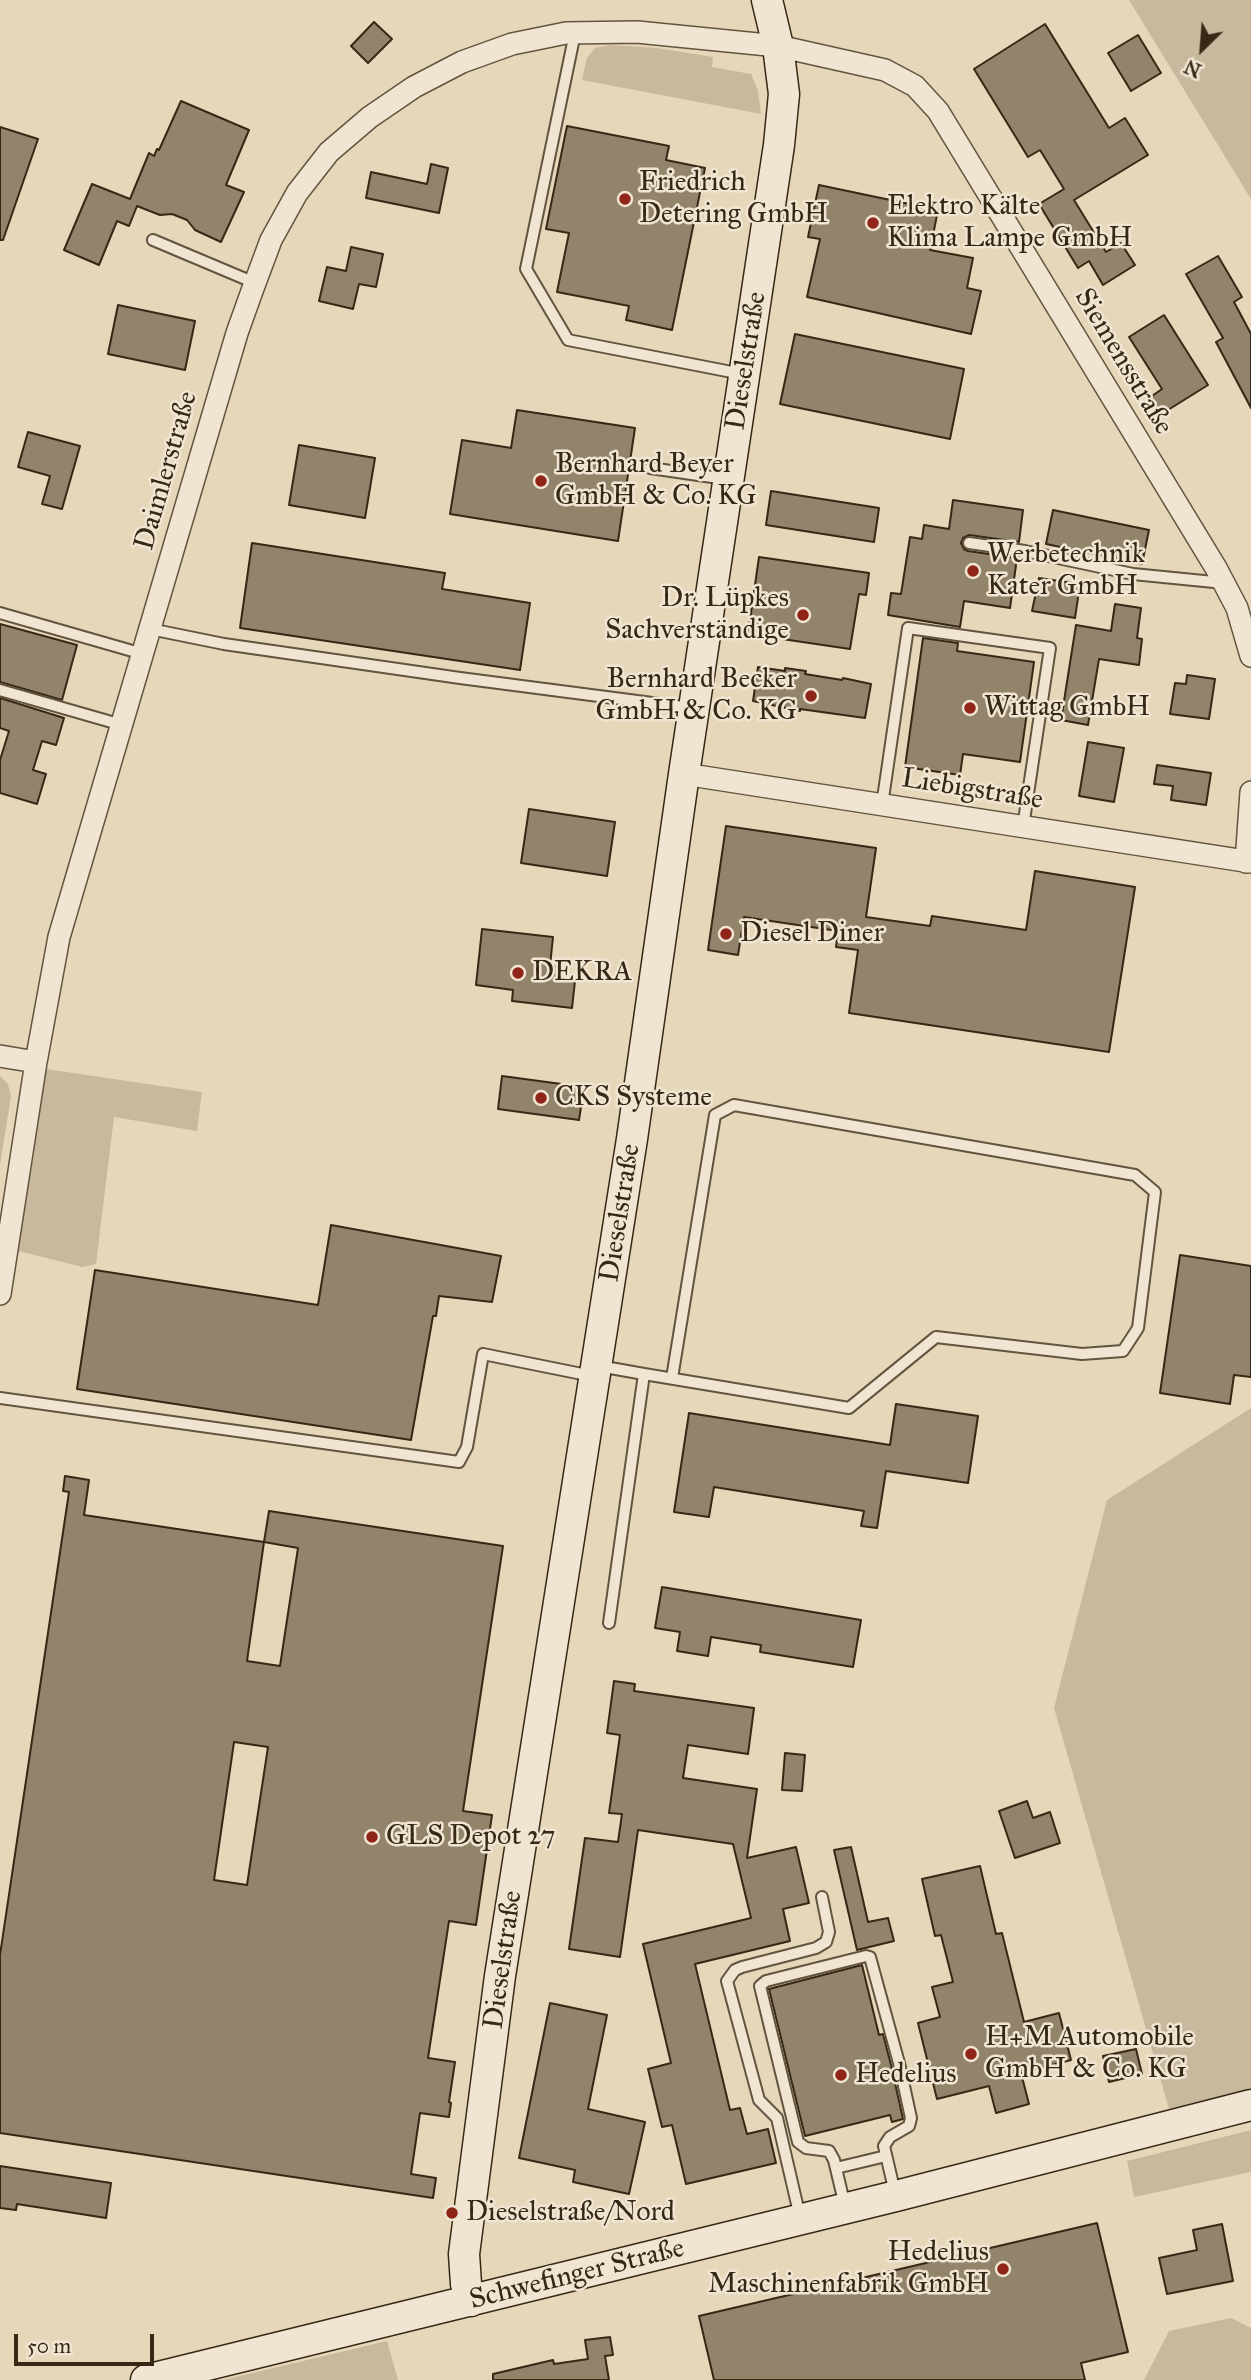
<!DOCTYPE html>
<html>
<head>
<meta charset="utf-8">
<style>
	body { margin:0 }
	#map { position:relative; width:1251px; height:2380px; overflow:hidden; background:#e6d7ba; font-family:"IM FELL Great Primer",serif }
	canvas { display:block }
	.north { position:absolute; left:1167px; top:14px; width:70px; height:70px; -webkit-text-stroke:5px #efe5d2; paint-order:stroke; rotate:205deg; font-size:19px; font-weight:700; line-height:28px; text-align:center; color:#362815 }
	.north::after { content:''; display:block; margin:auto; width:24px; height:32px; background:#362815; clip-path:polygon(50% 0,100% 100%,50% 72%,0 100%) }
	.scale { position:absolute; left:14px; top:2334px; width:140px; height:32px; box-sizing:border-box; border:4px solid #362815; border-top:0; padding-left:9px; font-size:21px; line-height:24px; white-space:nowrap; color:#362815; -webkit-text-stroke:5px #efe5d2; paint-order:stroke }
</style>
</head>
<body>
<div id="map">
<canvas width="1251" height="2380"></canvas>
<div class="north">N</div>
<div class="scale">50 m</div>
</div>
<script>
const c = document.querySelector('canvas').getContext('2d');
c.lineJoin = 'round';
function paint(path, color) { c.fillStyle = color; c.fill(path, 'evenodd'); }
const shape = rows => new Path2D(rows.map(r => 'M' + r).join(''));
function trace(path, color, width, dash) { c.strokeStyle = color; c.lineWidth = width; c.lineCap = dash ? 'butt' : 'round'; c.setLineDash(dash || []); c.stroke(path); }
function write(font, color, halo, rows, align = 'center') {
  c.font = font + ' "IM FELL Great Primer",serif'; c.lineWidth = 5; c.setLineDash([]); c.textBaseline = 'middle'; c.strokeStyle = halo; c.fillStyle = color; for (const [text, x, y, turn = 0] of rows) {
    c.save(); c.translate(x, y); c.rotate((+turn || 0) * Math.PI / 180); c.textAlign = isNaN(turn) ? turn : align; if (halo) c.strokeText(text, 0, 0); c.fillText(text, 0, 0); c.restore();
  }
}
const green = shape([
	[1129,0,1251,0,1251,199],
	[610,45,657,48,713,57,712,67,751,74,758,90,761,114,582,80,587,58,595,48],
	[46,1069,202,1092,197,1131,114,1117,96,1264,82,1267,18,1251],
	[0,1076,8,1084,11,1096,0,1165],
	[1251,1408,1251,2095,1171,2116,1054,1708,1107,1500],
	[1251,2130,1251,2172,1134,2197,1127,2161],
	[1231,2318,1251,2328,1251,2380,1144,2380,1169,2331],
	[387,2341,398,2380,223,2380]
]);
const building = shape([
	[374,22,392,39,368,63,351,46,374,22],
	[1045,24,1109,128,1125,118,1148,155,1074,200,1106,252,1121,243,1135,265,1103,285,1089,261,1078,268,1039,204,1064,189,1040,150,1028,157,974,69,1045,24],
	[1138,35,1161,73,1131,91,1108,53,1138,35],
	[181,101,249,130,226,185,244,192,221,242,195,230,187,220,172,214,160,215,137,206,129,226,117,221,99,265,64,250,92,184,130,199,149,153,154,156,157,149,159,150,181,101],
	[567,126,669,146,666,160,705,168,672,330,626,320,629,306,557,292,569,233,546,229,567,126],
	[0,127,38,139,3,240,0,240,0,127],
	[431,164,448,168,439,213,366,198,371,172,427,184,431,164],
	[819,185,938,210,930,250,973,258,967,288,981,291,971,334,807,297,820,239,808,237,819,185],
	[351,247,383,254,376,287,359,284,353,309,319,301,327,267,346,271,351,247],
	[1218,256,1242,297,1234,302,1251,334,1251,408,1216,342,1223,338,1186,274,1218,256],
	[118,305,195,321,185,370,108,354,118,305],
	[1164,315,1208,385,1160,415,1149,398,1162,389,1129,337,1164,315],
	[795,334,964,369,950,439,780,404,795,334],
	[517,410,635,428,618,541,450,514,462,440,511,448,517,410],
	[28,432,80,446,62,509,42,504,50,476,18,467,28,432],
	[299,445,375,458,365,518,289,505,299,445],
	[771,491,879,508,874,542,766,525,771,491],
	[953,500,1023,510,1019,542,969,535,963,538,961,543,964,549,968,551,1017,558,1010,608,964,601,960,627,888,615,891,593,901,594,910,537,922,539,924,525,949,529,953,500],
	[1053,510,1149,530,1142,564,1046,544,1053,510],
	[252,543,445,573,442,589,530,603,520,670,240,628,252,543],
	[759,557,869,573,866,595,859,594,850,649,748,634,759,557],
	[1039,578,1080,584,1075,618,1032,611,1039,578],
	[1115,604,1141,608,1137,638,1142,639,1139,665,1099,659,1088,725,1061,720,1076,625,1111,631,1115,604],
	[0,624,77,645,62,700,0,682,0,624],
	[923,638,958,643,957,651,1034,662,1020,762,963,754,960,775,905,767,923,638],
	[758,667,785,671,785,668,806,671,805,674,842,680,843,678,871,684,865,718,800,709,800,711,753,701,758,667],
	[1187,675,1215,679,1209,719,1170,714,1175,683,1186,684,1187,675],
	[0,698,64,718,56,745,42,741,33,770,46,774,37,804,0,793,0,760,9,731,0,728,0,698],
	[1088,742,1124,748,1114,802,1079,796,1088,742],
	[1157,765,1211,773,1206,805,1171,800,1173,786,1154,784,1157,765],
	[529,809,615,822,607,876,521,863,529,809],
	[726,826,876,848,866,917,930,926,932,916,1026,930,1035,871,1135,887,1109,1052,849,1013,858,950,836,947,838,931,744,917,738,955,708,950,726,826],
	[482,929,553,937,550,966,559,967,558,979,575,981,572,1008,512,1001,513,990,476,985,482,929],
	[502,1076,584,1087,579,1120,498,1109,502,1076],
	[331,1225,501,1256,492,1302,439,1296,436,1316,433,1316,411,1440,77,1389,95,1270,318,1305,331,1225],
	[1180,1255,1251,1266,1251,1377,1234,1375,1230,1404,1160,1393,1180,1255],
	[896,1404,978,1416,968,1483,886,1471,877,1528,861,1526,864,1511,714,1487,709,1517,674,1512,689,1413,890,1445,896,1404],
	[65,1476,89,1480,84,1515,264,1542,269,1511,503,1546,463,1811,492,1815,476,1925,449,1921,428,2058,455,2062,449,2102,451,2103,449,2117,420,2113,411,2174,436,2178,433,2198,0,2133,0,1955,69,1492,63,1491,65,1476],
	[264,1542,298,1548,280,1666,247,1661,264,1542],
	[234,1742,268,1747,247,1885,214,1880,234,1742],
	[662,1587,861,1620,853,1667,760,1652,761,1645,711,1637,708,1656,677,1651,680,1632,655,1628,662,1587],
	[614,1681,635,1684,634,1691,754,1708,748,1754,688,1745,683,1778,757,1789,747,1858,796,1847,809,1903,783,1909,790,1941,695,1964,730,2110,740,2108,747,2134,768,2129,776,2163,686,2184,672,2125,662,2127,648,2069,671,2063,643,1944,751,1918,733,1844,638,1830,620,1957,569,1949,585,1838,618,1842,622,1814,609,1813,620,1735,607,1733,614,1681],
	[785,1753,805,1755,802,1791,782,1790,785,1753],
	[1027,1801,1033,1818,1050,1812,1060,1843,1015,1858,999,1811,1027,1801],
	[851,1847,868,1922,888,1918,894,1941,857,1950,834,1850,851,1847],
	[980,1866,996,1934,1002,1933,1024,2022,1059,2013,1071,2060,1021,2073,1029,2104,996,2113,989,2086,937,2099,918,2023,940,2017,932,1987,953,1982,941,1935,935,1936,922,1879,980,1866],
	[862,1965,879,2035,883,2034,891,2065,903,2119,892,2122,890,2115,805,2136,769,1989,862,1965],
	[550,2003,607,2015,588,2109,645,2122,629,2194,573,2182,575,2170,519,2158,550,2003],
	[1136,2049,1142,2074,1109,2082,1103,2056,1136,2049],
	[0,2166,111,2183,106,2218,17,2204,16,2210,0,2208,0,2166],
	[1097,2223,1128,2352,1081,2363,1085,2380,714,2380,699,2316,1097,2223],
	[1222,2224,1233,2281,1167,2294,1159,2258,1197,2250,1193,2230,1222,2224],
	[610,2337,613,2355,605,2356,609,2380,493,2380,493,2374,553,2360,554,2364,588,2359,585,2340,610,2337]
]);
const lane = shape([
	[575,33,526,269,568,340,742,374],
	[153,240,255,283],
	[650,468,726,479],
	[969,543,1025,551,1133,574,1224,583],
	[0,613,143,654],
	[150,629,224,644,460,678,691,708],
	[0,690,122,725],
	[882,805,908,628,1050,648,1023,827],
	[599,1366,644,1374,609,1623],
	[644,1374,849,1408,936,1337,1082,1354,1123,1351,1138,1328,1155,1192,1135,1175,734,1105,715,1115,672,1378],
	[0,1398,459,1462,467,1447,483,1354,592,1376],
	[836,2168,886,2156],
	[845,2206,834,2160,829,2151,806,2148,798,2142,760,1986,766,1981,866,1956,870,1957,899,2063,911,2118,909,2126,890,2137,884,2146,895,2193],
	[800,2217,777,2118,759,2100,727,1981,735,1970,742,1967,816,1948,826,1942,829,1932,822,1897]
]);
const street = shape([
	[684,774,1251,862],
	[1246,862,1251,792],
	[0,1056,36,1062],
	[0,1294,36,1062,59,937,237,333,252,291,271,240,297,193,329,152,370,117,414,87,462,62,512,44,566,33,637,32,778,46,885,70,915,86,938,111,1216,568,1237,608,1251,656]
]);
const secondary = shape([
	[471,2301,466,2284,464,2254,500,1976,632,1139,684,774,779,145,784,94,778,46,767,0],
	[146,2380,896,2196,1251,2105]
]);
const markers = [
	[625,199,7,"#8f2418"],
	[873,223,7,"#8f2418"],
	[541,481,7,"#8f2418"],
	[973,571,7,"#8f2418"],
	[803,615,7,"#8f2418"],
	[811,696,7,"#8f2418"],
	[970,708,7,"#8f2418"],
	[726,934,7,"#8f2418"],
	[518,973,7,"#8f2418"],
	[541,1098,7,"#8f2418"],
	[372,1837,7,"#8f2418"],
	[971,2054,7,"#8f2418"],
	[841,2075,7,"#8f2418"],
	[452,2213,7,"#8f2418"],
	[1003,2269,7,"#8f2418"]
];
const poiNames = [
	["Friedrich",639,183],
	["Detering GmbH",639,215],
	["Elektro Kälte",887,207],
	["Klima Lampe GmbH",887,239],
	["Bernhard Beyer",555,465],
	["GmbH & Co. KG",555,497],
	["Werbetechnik",987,555],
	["Kater GmbH",987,587],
	["Dr. Lüpkes",789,599,"right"],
	["Sachverständige",789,631,"right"],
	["Bernhard Becker",797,680,"right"],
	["GmbH & Co. KG",797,712,"right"],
	["Wittag GmbH",984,708],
	["Diesel Diner",740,934],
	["DEKRA",532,973],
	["CKS Systeme",555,1098],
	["GLS Depot 27",386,1837],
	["H+M Automobile",985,2038],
	["GmbH & Co. KG",985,2070],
	["Hedelius",855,2075],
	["Dieselstraße/Nord",466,2213],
	["Hedelius",989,2253,"right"],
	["Maschinenfabrik GmbH",989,2285,"right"]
];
const streetNames = [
	["Dieselstraße",747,361,-81],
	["Siemensstraße",1123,362,59],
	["Daimlerstraße",167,471,-74],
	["Liebigstraße",972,790,9],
	["Dieselstraße",621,1213,-81],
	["Dieselstraße",504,1960,-82],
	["Schwefinger Straße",577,2275,-14]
];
paint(green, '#c8b99e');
paint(building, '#92836b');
trace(building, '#362815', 2);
trace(lane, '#62543e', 14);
trace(street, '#62543e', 24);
trace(secondary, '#362815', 33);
trace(lane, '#efe5d2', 10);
trace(street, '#efe5d2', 21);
trace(secondary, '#efe5d2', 30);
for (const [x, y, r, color] of markers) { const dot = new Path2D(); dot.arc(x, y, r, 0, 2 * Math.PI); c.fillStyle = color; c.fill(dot); trace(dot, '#efe5d2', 2.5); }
write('28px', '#362815', '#efe5d2', poiNames, 'left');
write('28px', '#362815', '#efe5d2', streetNames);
</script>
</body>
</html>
